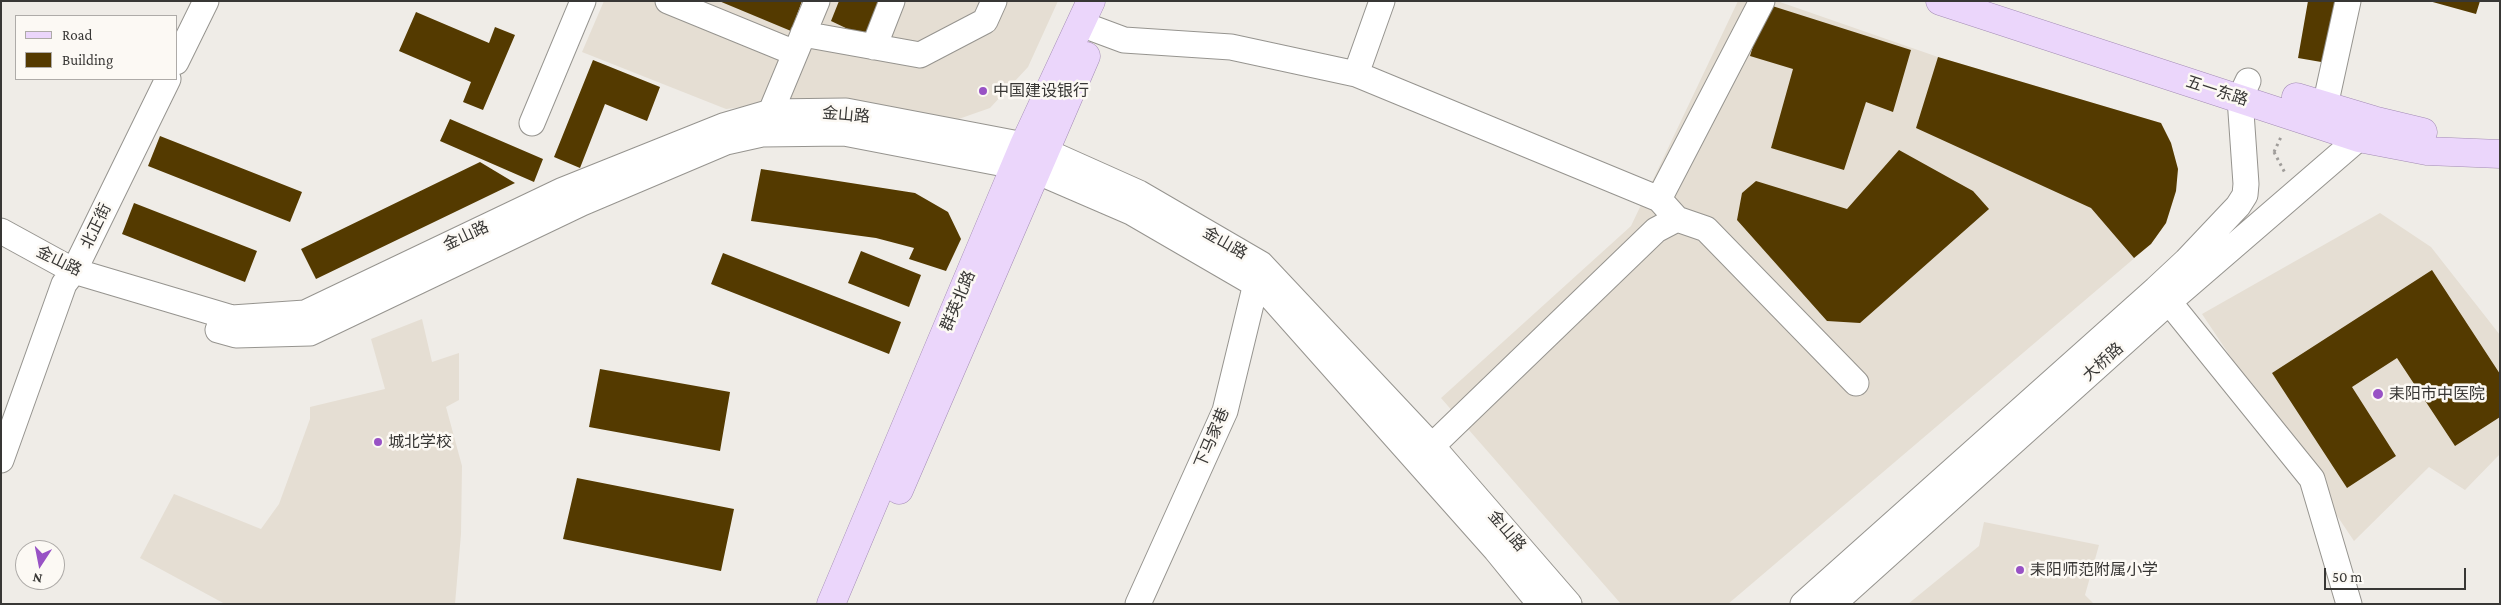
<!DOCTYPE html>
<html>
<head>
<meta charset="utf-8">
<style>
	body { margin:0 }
	#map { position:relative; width:2501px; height:605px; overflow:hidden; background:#efece7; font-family:"Crimson Pro",serif }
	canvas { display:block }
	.frame { position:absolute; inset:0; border:2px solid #383735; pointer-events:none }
	.legend { position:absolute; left:15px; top:15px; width:162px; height:65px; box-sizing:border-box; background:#fcf9f4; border:1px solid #aeaba8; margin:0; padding:6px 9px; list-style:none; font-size:15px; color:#383735 }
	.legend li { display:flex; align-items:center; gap:10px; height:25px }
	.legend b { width:25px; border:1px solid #aeaba8 }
	.north { position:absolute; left:15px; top:540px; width:50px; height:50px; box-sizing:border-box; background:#fcf9f4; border:1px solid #aeaba8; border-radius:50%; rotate:191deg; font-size:14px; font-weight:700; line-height:20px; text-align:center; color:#383735 }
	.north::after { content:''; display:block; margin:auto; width:18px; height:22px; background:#9852c5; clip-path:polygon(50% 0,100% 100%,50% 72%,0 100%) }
	.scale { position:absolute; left:2324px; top:568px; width:142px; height:22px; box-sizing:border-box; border:2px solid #383735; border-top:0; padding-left:6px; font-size:15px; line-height:18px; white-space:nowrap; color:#383735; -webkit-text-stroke:4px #fcf9f4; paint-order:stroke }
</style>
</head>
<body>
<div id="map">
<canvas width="2501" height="605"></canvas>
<div class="frame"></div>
<ul class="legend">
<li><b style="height:6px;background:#ebd6fb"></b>Road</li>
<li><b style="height:14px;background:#543a00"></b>Building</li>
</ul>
<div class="north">N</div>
<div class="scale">50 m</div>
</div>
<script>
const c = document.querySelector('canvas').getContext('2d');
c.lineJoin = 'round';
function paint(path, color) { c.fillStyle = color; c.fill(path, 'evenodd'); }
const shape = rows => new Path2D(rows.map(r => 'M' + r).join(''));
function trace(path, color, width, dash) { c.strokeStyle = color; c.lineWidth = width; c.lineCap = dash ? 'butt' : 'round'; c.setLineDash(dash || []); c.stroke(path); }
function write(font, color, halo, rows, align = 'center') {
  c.font = font + ' "Crimson Pro","Noto Sans SC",serif'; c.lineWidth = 5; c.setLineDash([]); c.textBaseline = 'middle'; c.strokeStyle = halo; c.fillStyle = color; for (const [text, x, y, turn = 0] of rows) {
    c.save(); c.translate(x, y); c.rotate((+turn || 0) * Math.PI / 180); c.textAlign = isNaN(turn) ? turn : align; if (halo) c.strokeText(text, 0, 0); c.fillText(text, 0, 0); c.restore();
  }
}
const built = shape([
	[604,1,1058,1,1028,67,990,108,950,122,811,99,726,109,582,52],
	[1738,1,1777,1,1938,57,2161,123,2171,143,2178,169,2176,191,2166,223,2151,244,1728,604,1621,604,1441,398,1631,226],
	[2380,213,2431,247,2500,335,2500,454,2465,490,2429,467,2354,541,2202,314],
	[422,319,432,362,459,353,459,400,446,407,462,466,461,534,455,604,225,604,140,558,174,494,261,529,279,504,310,419,310,407,385,389,371,339],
	[1984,522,2099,545,2085,595,2094,604,1908,604,1979,546]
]);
const building = shape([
	[719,1,802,1,791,31],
	[839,1,885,1,869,39,831,21],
	[2308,1,2338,1,2327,63,2298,58],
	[2429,1,2480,1,2476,14],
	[1766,4,1911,50,1893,112,1866,102,1844,170,1771,148,1793,69,1750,56],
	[416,12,489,43,495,27,515,35,483,110,463,102,471,82,399,51],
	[1938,57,2161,123,2171,143,2178,169,2176,191,2166,223,2151,244,2134,258,2091,208,1916,128],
	[593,60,660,87,647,121,605,104,580,168,554,157],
	[450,119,543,159,534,182,440,141],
	[160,136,302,192,290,222,148,166],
	[1899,150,1973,191,1989,209,1860,323,1827,321,1737,220,1742,193,1756,181,1847,209],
	[480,162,515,183,316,279,301,249],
	[761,169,915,193,948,212,961,239,946,271,909,259,914,248,876,238,751,221],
	[134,203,257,251,245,282,122,234],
	[861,251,921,275,909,307,848,283],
	[723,253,901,322,889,354,711,284],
	[2432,270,2500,374,2500,417,2455,446,2397,358,2352,387,2396,456,2347,488,2272,373],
	[600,369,730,392,720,451,589,427],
	[577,478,734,509,721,571,563,539]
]);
const path = shape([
	[2274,152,2285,173],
	[2274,152,2281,137]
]);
const minor = shape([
	[668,1,795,53],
	[1081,24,1124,40,1231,47,1356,74,1659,199,1677,219,1706,229,1856,383],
	[803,34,920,55,985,21,994,1],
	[874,47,892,1],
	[176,62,206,1],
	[1356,74,1382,1],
	[2325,106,2348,1],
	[532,123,583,1],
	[765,126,817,1],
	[1659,199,1762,1],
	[1,231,74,271,232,318,305,313,563,190,723,126,771,112,846,111,1024,145,1045,151,1139,193,1261,264,1432,446,1569,604],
	[2157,291,2169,302,2312,479,2349,604],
	[218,330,236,335,310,333,582,203,726,142,762,134,844,133,1015,166,1036,171,1131,212,1255,284,1272,298,1496,550,1540,604],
	[1432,446,1656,230,1677,219],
	[1,460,64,284,74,271,168,79],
	[1138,604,1225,411,1259,271],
	[1803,604,2156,289,2186,261,2238,206,2245,195,2246,184,2240,98,2248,81],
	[1833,604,2169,302,2359,138,2370,125]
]);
const major = shape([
	[1940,1,2359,138,2427,151,2500,154],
	[2296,97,2373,120,2423,132],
	[899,490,1086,56],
	[831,604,1024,145,1091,1]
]);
const markers = [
	[983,91,5,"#9852c5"],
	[2378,394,6,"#9852c5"],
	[378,442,5,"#9852c5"],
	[2020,570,5,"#9852c5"]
];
const poiNames = [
	["中国建设银行",993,91],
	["耒阳市中医院",2389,394],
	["城北学校",388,442],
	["耒阳师范附属小学",2030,570]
];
const streetNames = [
	["五一东路",2217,91,18],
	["金山路",846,115,5],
	["北正街",96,226,-64],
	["金山路",466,236,-25],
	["金山路",1225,243,30],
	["金山路",59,261,26],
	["群英北路",958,301,-67],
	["大桥路",2103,362,-42],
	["下马家巷",1212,438,-67],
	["金山路",1507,531,49]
];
paint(built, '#e5ded3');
paint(building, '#543a00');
trace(minor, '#96948f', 27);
trace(major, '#a38cb4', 29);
trace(path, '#a09d9a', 3, [2.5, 4]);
trace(minor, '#fff', 25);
trace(major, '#ebd6fb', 28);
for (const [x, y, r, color] of markers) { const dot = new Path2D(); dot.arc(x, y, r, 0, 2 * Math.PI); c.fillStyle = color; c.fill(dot); trace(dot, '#fcf9f4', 2); }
write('16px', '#383735', '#fcf9f4', poiNames, 'left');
write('16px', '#383735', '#fcf9f4', streetNames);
</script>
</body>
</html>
